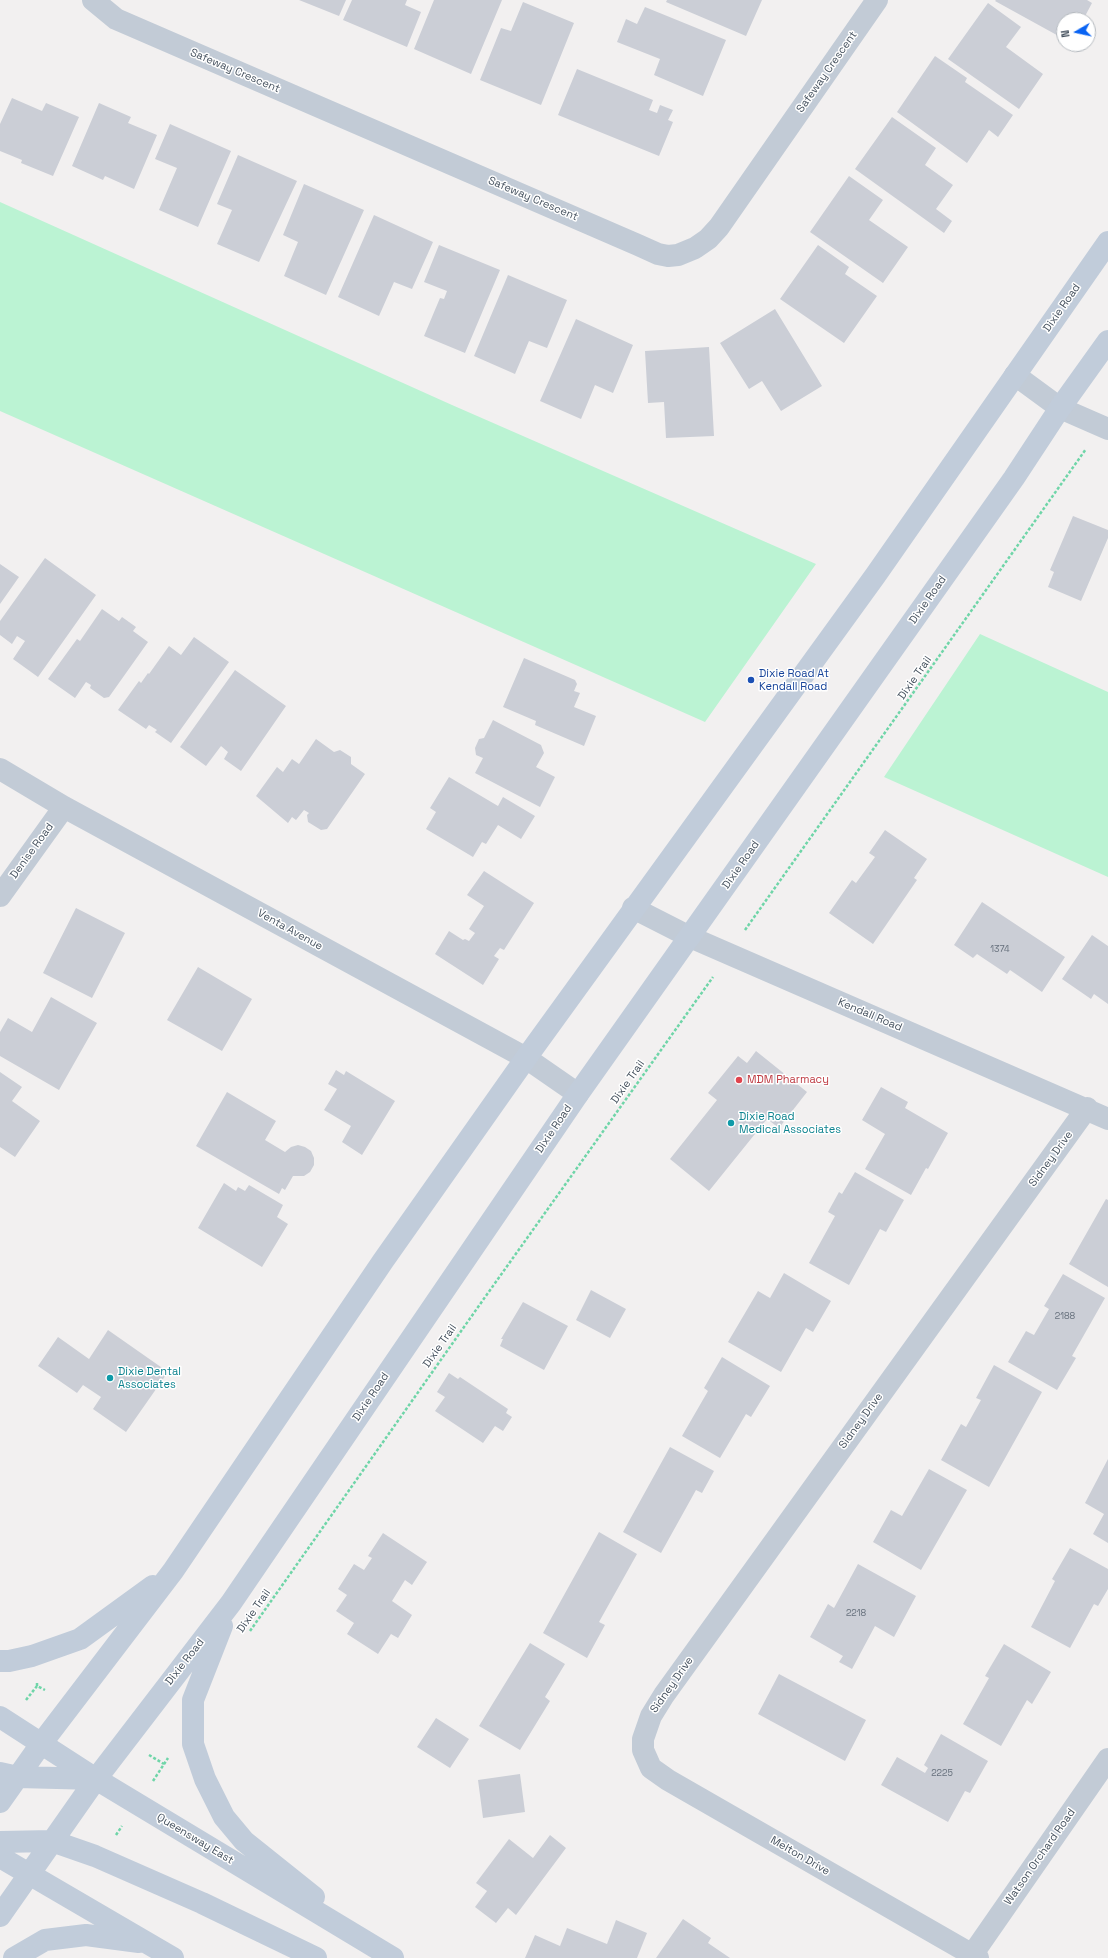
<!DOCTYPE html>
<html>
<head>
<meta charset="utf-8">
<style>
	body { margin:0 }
	#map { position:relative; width:1108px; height:1958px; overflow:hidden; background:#f2f0f0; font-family:"Space Grotesk",sans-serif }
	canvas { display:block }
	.north { position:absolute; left:1056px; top:12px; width:40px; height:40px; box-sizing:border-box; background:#fff; border:1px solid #b5babf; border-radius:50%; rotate:261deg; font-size:11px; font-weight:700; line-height:16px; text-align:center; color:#46525f }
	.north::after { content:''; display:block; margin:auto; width:14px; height:18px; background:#0963f3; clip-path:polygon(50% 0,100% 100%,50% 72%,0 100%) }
</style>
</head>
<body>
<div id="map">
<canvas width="1108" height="1958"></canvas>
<div class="north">N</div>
</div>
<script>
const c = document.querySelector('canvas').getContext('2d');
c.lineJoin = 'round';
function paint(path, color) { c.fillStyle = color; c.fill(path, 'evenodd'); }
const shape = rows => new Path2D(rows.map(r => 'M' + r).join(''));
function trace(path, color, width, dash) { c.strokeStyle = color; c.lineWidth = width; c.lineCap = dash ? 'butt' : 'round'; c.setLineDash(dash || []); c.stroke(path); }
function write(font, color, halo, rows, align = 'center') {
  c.font = font + ' "Space Grotesk",sans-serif'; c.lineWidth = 3; c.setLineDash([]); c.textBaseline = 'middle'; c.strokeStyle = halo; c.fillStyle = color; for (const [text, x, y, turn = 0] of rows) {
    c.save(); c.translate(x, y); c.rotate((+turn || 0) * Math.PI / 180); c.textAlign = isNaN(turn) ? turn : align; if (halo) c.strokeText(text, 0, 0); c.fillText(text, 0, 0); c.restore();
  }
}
const green = shape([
	[0,202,452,405,816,564,705,722,0,411],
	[980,634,1108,692,1108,877,884,777]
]);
const building = shape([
	[299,0,346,0,339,16],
	[352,0,407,0,405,5,421,12,407,47,343,20],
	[434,0,502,0,471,74,414,49],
	[667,0,762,0,746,36,666,2],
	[996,0,1087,0,1092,3,1083,20,1064,20,1064,39,995,1],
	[523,2,574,23,541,105,480,80,501,28,511,31],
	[988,3,1021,27,1006,47,1043,74,1019,109,948,59],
	[645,7,726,40,703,96,654,75,660,59,617,42,626,19,637,24],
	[935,56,967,78,965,82,1013,115,998,137,989,130,967,163,897,112],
	[577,69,653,100,649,110,657,113,660,105,673,110,668,120,673,122,659,156,558,115],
	[12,98,42,111,46,103,79,117,53,176,21,163,22,160,0,151,0,124],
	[99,103,131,117,128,123,157,135,134,189,105,176,103,180,72,166],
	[892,117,936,148,925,165,953,185,936,209,952,221,944,233,855,169],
	[170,124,231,151,198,227,159,210,177,168,155,159],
	[238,155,297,181,259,262,217,244,232,210,217,204],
	[849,176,883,200,869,220,908,247,883,283,810,232],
	[304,184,364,210,326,295,284,276,298,242,283,235],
	[374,215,433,242,412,289,394,282,379,316,338,297],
	[439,245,500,270,465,353,424,336,440,298,444,299,447,291,424,282],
	[818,245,849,267,845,274,877,296,844,343,780,299],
	[508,275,567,300,547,348,529,341,515,374,474,356],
	[775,309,822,386,781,411,762,381,749,389,720,343],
	[576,319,633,345,613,393,595,385,581,419,540,401],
	[709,347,714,436,666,438,664,402,648,403,645,351],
	[1073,516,1108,530,1108,538,1081,601,1048,587,1054,572,1050,570],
	[45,558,96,595,38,677,13,659,25,641,17,636,12,644,0,635,0,621],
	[0,564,19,577,0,604],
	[102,609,119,621,122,617,136,627,133,631,148,642,109,697,104,698,90,688,91,685,86,682,75,698,48,679,77,639,80,641],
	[194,637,229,662,171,743,155,732,157,730,149,725,146,729,118,710,139,681,141,683,148,673,149,674,169,646,181,655],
	[524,658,575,680,577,684,574,691,580,693,574,707,596,716,584,746,535,725,536,721,503,707],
	[235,670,286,706,241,771,224,759,228,752,221,746,206,766,180,747],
	[493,720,541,745,544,753,536,767,555,777,540,807,475,773,483,758,476,755,475,748,479,739,484,738],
	[316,739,334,752,340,750,351,757,351,764,365,774,327,829,321,830,308,822,307,815,309,813,304,810,296,820,292,817,288,823,256,796,277,767,283,772,292,759,299,764],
	[449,777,498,806,503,797,535,816,521,839,498,825,486,844,482,842,473,857,426,829,436,812,430,808],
	[885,830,927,859,914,878,917,880,873,944,829,913,852,880,856,883,875,857,869,853],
	[484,871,534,903,504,950,500,948,494,956,499,959,483,985,435,954,449,931,463,940,465,939,469,941,475,933,469,929,484,906,467,895],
	[982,902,1065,957,1042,992,1010,970,1007,974,977,954,973,958,954,945],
	[76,908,125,933,92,998,43,973],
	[1092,935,1108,946,1108,1004,1094,994,1091,999,1062,979],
	[198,967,252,999,222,1051,167,1020],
	[51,997,97,1023,59,1090,0,1056,0,1032,8,1018,32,1032],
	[756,1051,807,1092,779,1128,767,1119,709,1191,670,1159,717,1100,708,1093,738,1056,747,1063],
	[336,1070,344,1075,346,1071,395,1101,362,1155,342,1142,351,1126,324,1110,337,1089,328,1084],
	[0,1072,22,1087,12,1101,40,1121,15,1157,0,1147],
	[881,1087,908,1102,905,1108,948,1133,928,1169,926,1168,911,1195,865,1169,885,1134,862,1120],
	[227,1092,276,1121,265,1140,285,1152,291,1147,298,1145,305,1147,311,1151,314,1158,314,1165,310,1172,304,1176,293,1176,285,1190,282,1188,279,1194,196,1146],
	[855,1172,904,1200,886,1232,880,1229,849,1285,809,1263,835,1216,828,1212,839,1192,842,1194],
	[224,1183,236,1191,238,1187,245,1191,249,1185,283,1205,277,1217,288,1224,262,1267,198,1228],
	[1106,1199,1108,1200,1108,1287,1069,1264],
	[784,1273,831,1301,813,1332,806,1328,781,1372,728,1342,758,1291,770,1298],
	[1063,1274,1105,1298,1072,1356,1076,1358,1057,1390,1008,1362,1026,1331,1034,1335,1049,1309,1044,1306],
	[591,1290,626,1309,610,1338,576,1320],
	[523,1302,568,1326,544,1370,500,1346,503,1339,501,1339],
	[108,1330,168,1372,126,1432,93,1409,101,1397,83,1385,77,1393,38,1366,58,1337,89,1359],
	[722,1357,770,1386,751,1417,746,1414,720,1458,682,1436,708,1391,704,1388],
	[994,1365,1042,1392,989,1487,941,1460,961,1424,966,1427,981,1400,976,1398],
	[449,1373,458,1379,460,1377,508,1409,506,1413,512,1417,503,1431,495,1426,483,1443,435,1411,445,1397,437,1392],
	[670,1447,714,1471,702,1493,696,1490,661,1553,623,1532],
	[1108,1459,1108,1543,1093,1534,1104,1514,1085,1503],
	[929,1469,967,1490,921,1570,873,1542,891,1510,902,1516],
	[599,1532,637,1554,599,1622,605,1625,587,1658,543,1633],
	[383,1533,427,1562,412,1585,405,1580,392,1601,412,1615,398,1638,391,1634,378,1654,347,1634,354,1623,336,1611,347,1595,338,1589,354,1564,364,1570,372,1558,368,1556],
	[1070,1548,1108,1569,1108,1589,1098,1606,1094,1604,1070,1648,1031,1627,1055,1581,1052,1579],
	[858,1564,916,1596,894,1637,875,1626,852,1669,839,1662,843,1656,810,1637,828,1604,834,1608],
	[530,1643,565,1664,545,1697,550,1701,520,1750,479,1726],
	[1004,1644,1051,1672,1032,1704,1027,1700,1001,1746,963,1724,989,1678,985,1676],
	[779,1674,866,1720,845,1761,758,1714],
	[436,1718,469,1739,450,1768,417,1747],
	[941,1734,988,1761,970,1793,965,1791,948,1822,881,1785,897,1757,925,1773,928,1768,924,1765],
	[520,1774,525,1812,483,1818,478,1780],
	[550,1835,566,1848,516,1915,508,1908,496,1923,475,1907,487,1891,476,1883,509,1839,533,1858],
	[683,1919,711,1938,708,1943,730,1958,656,1958],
	[616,1920,647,1933,637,1958,525,1958,535,1935,560,1946,567,1928,607,1944]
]);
const path = shape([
	[745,930,1086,449],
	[250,1631,483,1300,713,977],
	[37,1683,37,1686,45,1690],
	[26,1700,37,1686],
	[149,1755,164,1764],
	[153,1781,168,1758],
	[116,1835,122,1826]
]);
const minor = shape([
	[93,0,116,19,638,245,658,254,668,256,678,255,695,248,708,239,719,227,877,0],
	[1015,375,1060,408,1108,429],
	[0,769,64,807,526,1058,578,1094],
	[0,896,64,807],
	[633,908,690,937,1108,1119],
	[972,1955,1108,1759],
	[978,1958,668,1780,651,1768,643,1750,643,1739,651,1716,664,1695,1087,1108]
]);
const secondary = shape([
	[222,1626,193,1700,193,1744,205,1779,224,1817,244,1841,314,1897],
	[0,1661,9,1661,32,1656,80,1639,153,1586],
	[0,1717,96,1779,393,1958],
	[0,1773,18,1777,96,1779],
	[0,1802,41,1744,173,1571,383,1261,526,1058,875,576,1108,242],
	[0,1842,52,1841,95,1856,202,1903,316,1958],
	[0,1857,173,1958],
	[0,1916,96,1779,231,1603,578,1094,1014,478,1060,408,1108,341],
	[14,1958,45,1940,86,1935,139,1942]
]);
const markers = [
	[751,680,4,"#1a4fb4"],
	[739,1080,4,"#e0444e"],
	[731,1123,4,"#0f9aa8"],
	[110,1378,4,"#0f9aa8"]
];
const numberNames = [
	["1374",1000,950],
	["2188",1065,1317],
	["2218",856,1614],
	["2225",942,1774]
];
const streetNames = [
	["Safeway Crescent",235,71,23],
	["Safeway Crescent",827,72,-55],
	["Safeway Crescent",533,199,23],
	["Dixie Road",1062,308,-55],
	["Dixie Road",928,600,-55],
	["Dixie Trail",915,678,-55],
	["Denise Road",32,851,-54],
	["Dixie Road",741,865,-55],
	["Venta Avenue",290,930,29],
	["Kendall Road",870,1015,23],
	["Dixie Trail",628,1082,-55],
	["Dixie Road",554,1129,-56],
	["Sidney Drive",1051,1159,-54],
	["Dixie Trail",440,1346,-55],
	["Dixie Road",371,1397,-56],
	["Sidney Drive",861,1421,-54],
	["Dixie Trail",254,1611,-55],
	["Dixie Road",185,1662,-52],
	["Sidney Drive",672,1685,-55],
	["Queensway East",195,1839,31],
	["Melton Drive",800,1856,30],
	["Watson Orchard Road",1040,1857,-55]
];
const transitNames = [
	["Dixie Road At",759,674],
	["Kendall Road",759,687]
];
const healthNames = [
	["MDM Pharmacy",747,1080]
];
const cultureNames = [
	["Dixie Road",739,1117],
	["Medical Associates",739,1130],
	["Dixie Dental",118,1372],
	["Associates",118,1385]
];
paint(green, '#bbf3d3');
paint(building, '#cbced6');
trace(path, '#6fd5a8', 2.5, [3, 2]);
trace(minor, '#c2cbd6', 22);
trace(secondary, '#c1ccda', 22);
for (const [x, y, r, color] of markers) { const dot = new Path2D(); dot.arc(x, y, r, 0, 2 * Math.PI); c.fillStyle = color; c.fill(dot); trace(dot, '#fff', 1.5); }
write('9px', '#67717d', null, numberNames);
write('11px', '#46525f', '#fff', streetNames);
write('11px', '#164399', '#fff', transitNames, 'left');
write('11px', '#be3a42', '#fff', healthNames, 'left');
write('11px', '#0d838f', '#fff', cultureNames, 'left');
</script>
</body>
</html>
